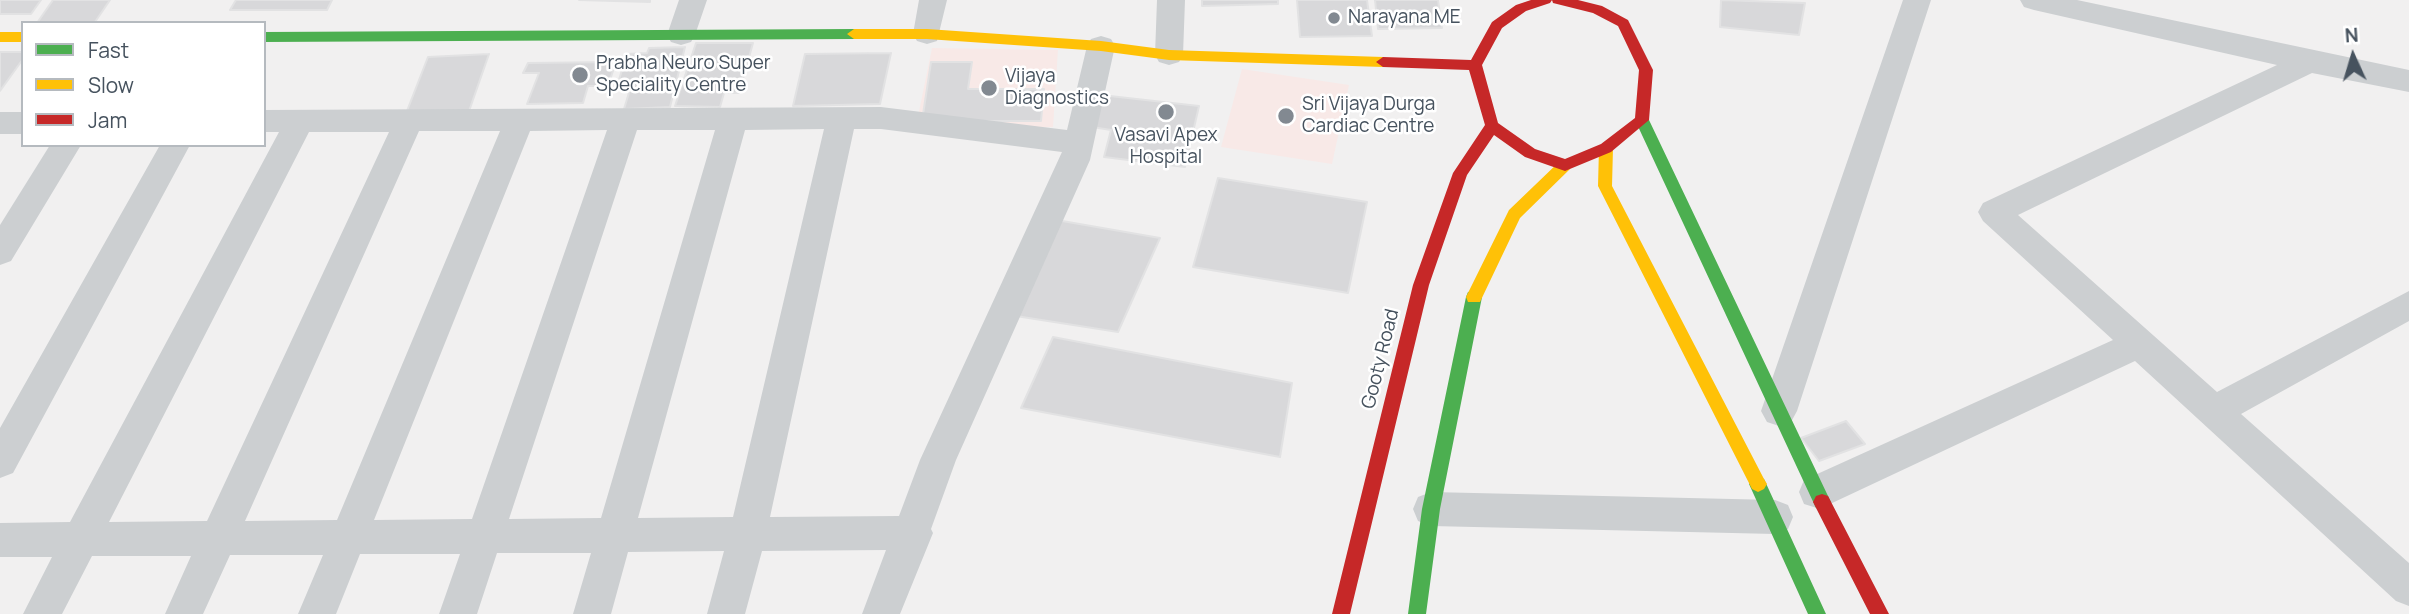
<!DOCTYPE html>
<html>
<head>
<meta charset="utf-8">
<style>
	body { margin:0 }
	#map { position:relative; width:2409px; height:614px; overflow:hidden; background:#f1f0f0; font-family:Manrope,sans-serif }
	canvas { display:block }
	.legend { position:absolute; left:21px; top:21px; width:245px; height:126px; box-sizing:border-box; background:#fff; border:2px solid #b5babf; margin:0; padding:9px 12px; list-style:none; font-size:21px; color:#46525e }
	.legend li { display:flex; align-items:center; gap:14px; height:35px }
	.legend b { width:35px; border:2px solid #b5babf }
	.north { position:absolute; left:2318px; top:21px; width:70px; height:70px; -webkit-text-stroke:5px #fff; paint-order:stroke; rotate:356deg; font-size:19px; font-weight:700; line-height:28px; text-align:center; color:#46525e }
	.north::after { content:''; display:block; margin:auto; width:24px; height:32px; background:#46525e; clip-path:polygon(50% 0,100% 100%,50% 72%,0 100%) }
</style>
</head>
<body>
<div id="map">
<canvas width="2409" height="614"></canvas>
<ul class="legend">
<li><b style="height:9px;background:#4caf50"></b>Fast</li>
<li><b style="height:9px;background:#ffc107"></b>Slow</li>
<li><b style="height:9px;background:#c62828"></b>Jam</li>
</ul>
<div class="north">N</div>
</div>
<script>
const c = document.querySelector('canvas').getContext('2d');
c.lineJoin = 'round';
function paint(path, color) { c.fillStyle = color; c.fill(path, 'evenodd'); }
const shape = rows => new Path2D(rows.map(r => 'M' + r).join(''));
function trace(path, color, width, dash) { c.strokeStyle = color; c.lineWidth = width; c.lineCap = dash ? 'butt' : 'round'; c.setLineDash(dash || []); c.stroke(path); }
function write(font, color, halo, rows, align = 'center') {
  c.font = font + ' Manrope,sans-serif'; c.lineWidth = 5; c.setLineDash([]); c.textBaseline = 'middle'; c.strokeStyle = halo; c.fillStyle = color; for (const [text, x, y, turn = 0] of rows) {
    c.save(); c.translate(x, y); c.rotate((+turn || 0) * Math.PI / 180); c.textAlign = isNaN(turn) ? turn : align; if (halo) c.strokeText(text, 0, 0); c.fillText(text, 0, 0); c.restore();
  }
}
const medical = shape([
	[932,48,1058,50,1053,127,915,131],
	[1242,69,1349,85,1332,164,1221,147]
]);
const building = shape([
	[0,0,41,0,31,14,0,14,0,0],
	[53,0,110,0,95,22,37,23,53,0],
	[236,0,332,0,327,10,230,10,236,0],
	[579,0,650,0,650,2,579,0],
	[1202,0,1278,0,1278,4,1202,6,1202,0],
	[1297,0,1367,0,1372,36,1300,37,1297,0],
	[1375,0,1438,0,1442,28,1378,29,1375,0],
	[1721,0,1805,3,1799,35,1720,27,1721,0],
	[696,43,753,43,739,93,724,93,720,107,675,106,696,43],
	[685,47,670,107,624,109,631,86,617,86,627,54,647,53,649,48,685,47],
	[0,52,23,52,23,59,0,91,0,52],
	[891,53,880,104,793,106,805,54,891,53],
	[489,54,468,114,405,116,428,57,489,54],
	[616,62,608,86,588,86,583,103,527,104,539,73,523,73,528,63,616,62],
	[931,62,972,62,968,89,1044,89,1041,121,922,121,931,62],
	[1101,95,1199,106,1185,167,1104,157,1111,130,1092,127,1101,95],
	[1218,178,1367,202,1348,293,1193,267,1218,178],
	[1045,218,1160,238,1118,332,1003,314,1045,218],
	[1053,337,1292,383,1280,457,1021,408,1053,337],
	[1846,421,1865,444,1819,461,1801,438,1846,421]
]);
const street = shape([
	[679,0,707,0,695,35,691,42,681,45,671,42,667,35,679,0],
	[919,0,947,0,937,41,927,44,917,41,913,34,919,0],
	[1157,0,1185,0,1183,55,1179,62,1169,65,1159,62,1155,55,1157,0],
	[1903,0,1931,0,1797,411,1791,422,1779,426,1767,422,1761,411,1903,0],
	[2020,0,2077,0,2409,70,2409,92,2312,73,2018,215,2217,392,2409,291,2409,321,2241,414,2409,563,2409,606,2396,601,2135,361,1830,504,1817,508,1804,504,1799,492,1804,480,2113,340,1983,221,1978,212,1983,203,2277,65,2034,10,2024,7,2020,0],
	[1101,36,1111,39,1115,46,1090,160,956,460,931,529,933,533,900,614,862,614,886,550,762,551,745,614,707,614,724,551,628,552,611,614,573,614,591,553,497,553,477,614,439,614,460,554,360,554,336,614,298,614,323,555,230,555,203,614,165,614,191,556,92,556,62,614,23,614,52,557,0,557,0,523,70,522,279,132,264,132,264,110,881,107,1067,130,1087,46,1091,39,1101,36],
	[824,129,733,517,638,518,745,130,824,129],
	[854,129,881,129,1062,152,920,460,899,516,770,517,854,129],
	[607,130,472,519,374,520,530,131,607,130],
	[637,130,715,130,601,518,509,519,637,130],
	[419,131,500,131,337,520,245,521,419,131],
	[309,132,389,132,207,521,109,522,309,132],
	[0,112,23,112,23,134,0,134,0,112],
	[50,145,81,145,11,261,0,265,0,225,50,145],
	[160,145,190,145,13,473,0,478,0,428,160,145],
	[1431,492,1775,500,1788,505,1793,517,1788,529,1775,534,1431,526,1418,521,1413,509,1418,497,1431,492]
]);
const fast = shape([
	[854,29,861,34,854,39,264,42,264,32,854,29],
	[1642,115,1649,120,1828,496,1831,502,1828,508,1822,510,1816,508,1635,120,1642,115],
	[1474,291,1480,292,1482,297,1440,509,1426,614,1408,614,1422,509,1466,297,1468,292,1474,291],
	[1758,476,1764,479,1826,614,1808,614,1749,484,1752,479,1758,476]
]);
const slow = shape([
	[854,29,927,29,1101,41,1169,50,1383,57,1390,62,1383,67,1169,60,1101,51,927,39,854,39,847,34,854,29],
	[0,32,23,32,23,42,0,42,0,32],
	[1606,143,1613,148,1612,186,1764,479,1767,484,1764,489,1758,492,1752,489,1598,186,1599,148,1606,143],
	[1565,159,1572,165,1570,169,1520,218,1480,302,1468,302,1466,297,1509,210,1560,161,1565,159]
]);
const jam = shape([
	[1531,0,1578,0,1602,6,1628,20,1653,70,1649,120,1611,152,1565,171,1525,157,1494,135,1467,175,1429,285,1350,614,1332,614,1413,285,1453,173,1485,125,1469,70,1383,67,1376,62,1383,57,1471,60,1492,22,1516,5,1531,0],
	[1552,0,1553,3,1593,13,1618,26,1639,70,1635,118,1601,144,1565,159,1535,149,1498,123,1482,65,1502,28,1526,11,1550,3,1552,0],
	[1822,494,1828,496,1889,614,1870,614,1813,502,1816,496,1822,494]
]);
const markers = [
	[1334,18,7,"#828991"],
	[580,75,9,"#828991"],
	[989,88,9,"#828991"],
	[1166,112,9,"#828991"],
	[1286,116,9,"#828991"]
];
const poiNames = [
	["Narayana ME",1348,18],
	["Prabha Neuro Super",596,64],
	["Speciality Centre",596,86],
	["Vijaya",1005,77],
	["Diagnostics",1005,99],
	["Sri Vijaya Durga",1302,105],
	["Cardiac Centre",1302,127],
	["Vasavi Apex",1166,136,"center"],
	["Hospital",1166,158,"center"]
];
const streetNames = [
	["Gooty Road",1381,359,-76]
];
paint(medical, '#f8e9e7');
paint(building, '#d8d8da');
trace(building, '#e2e2e3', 2);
paint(street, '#cccfd1');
paint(fast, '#4caf50');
paint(slow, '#ffc107');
paint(jam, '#c62828');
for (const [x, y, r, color] of markers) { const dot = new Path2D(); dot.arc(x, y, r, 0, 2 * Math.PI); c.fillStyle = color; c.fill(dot); trace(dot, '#fff', 2.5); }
write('19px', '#46525e', '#fff', poiNames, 'left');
write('19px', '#46525e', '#fff', streetNames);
</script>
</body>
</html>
